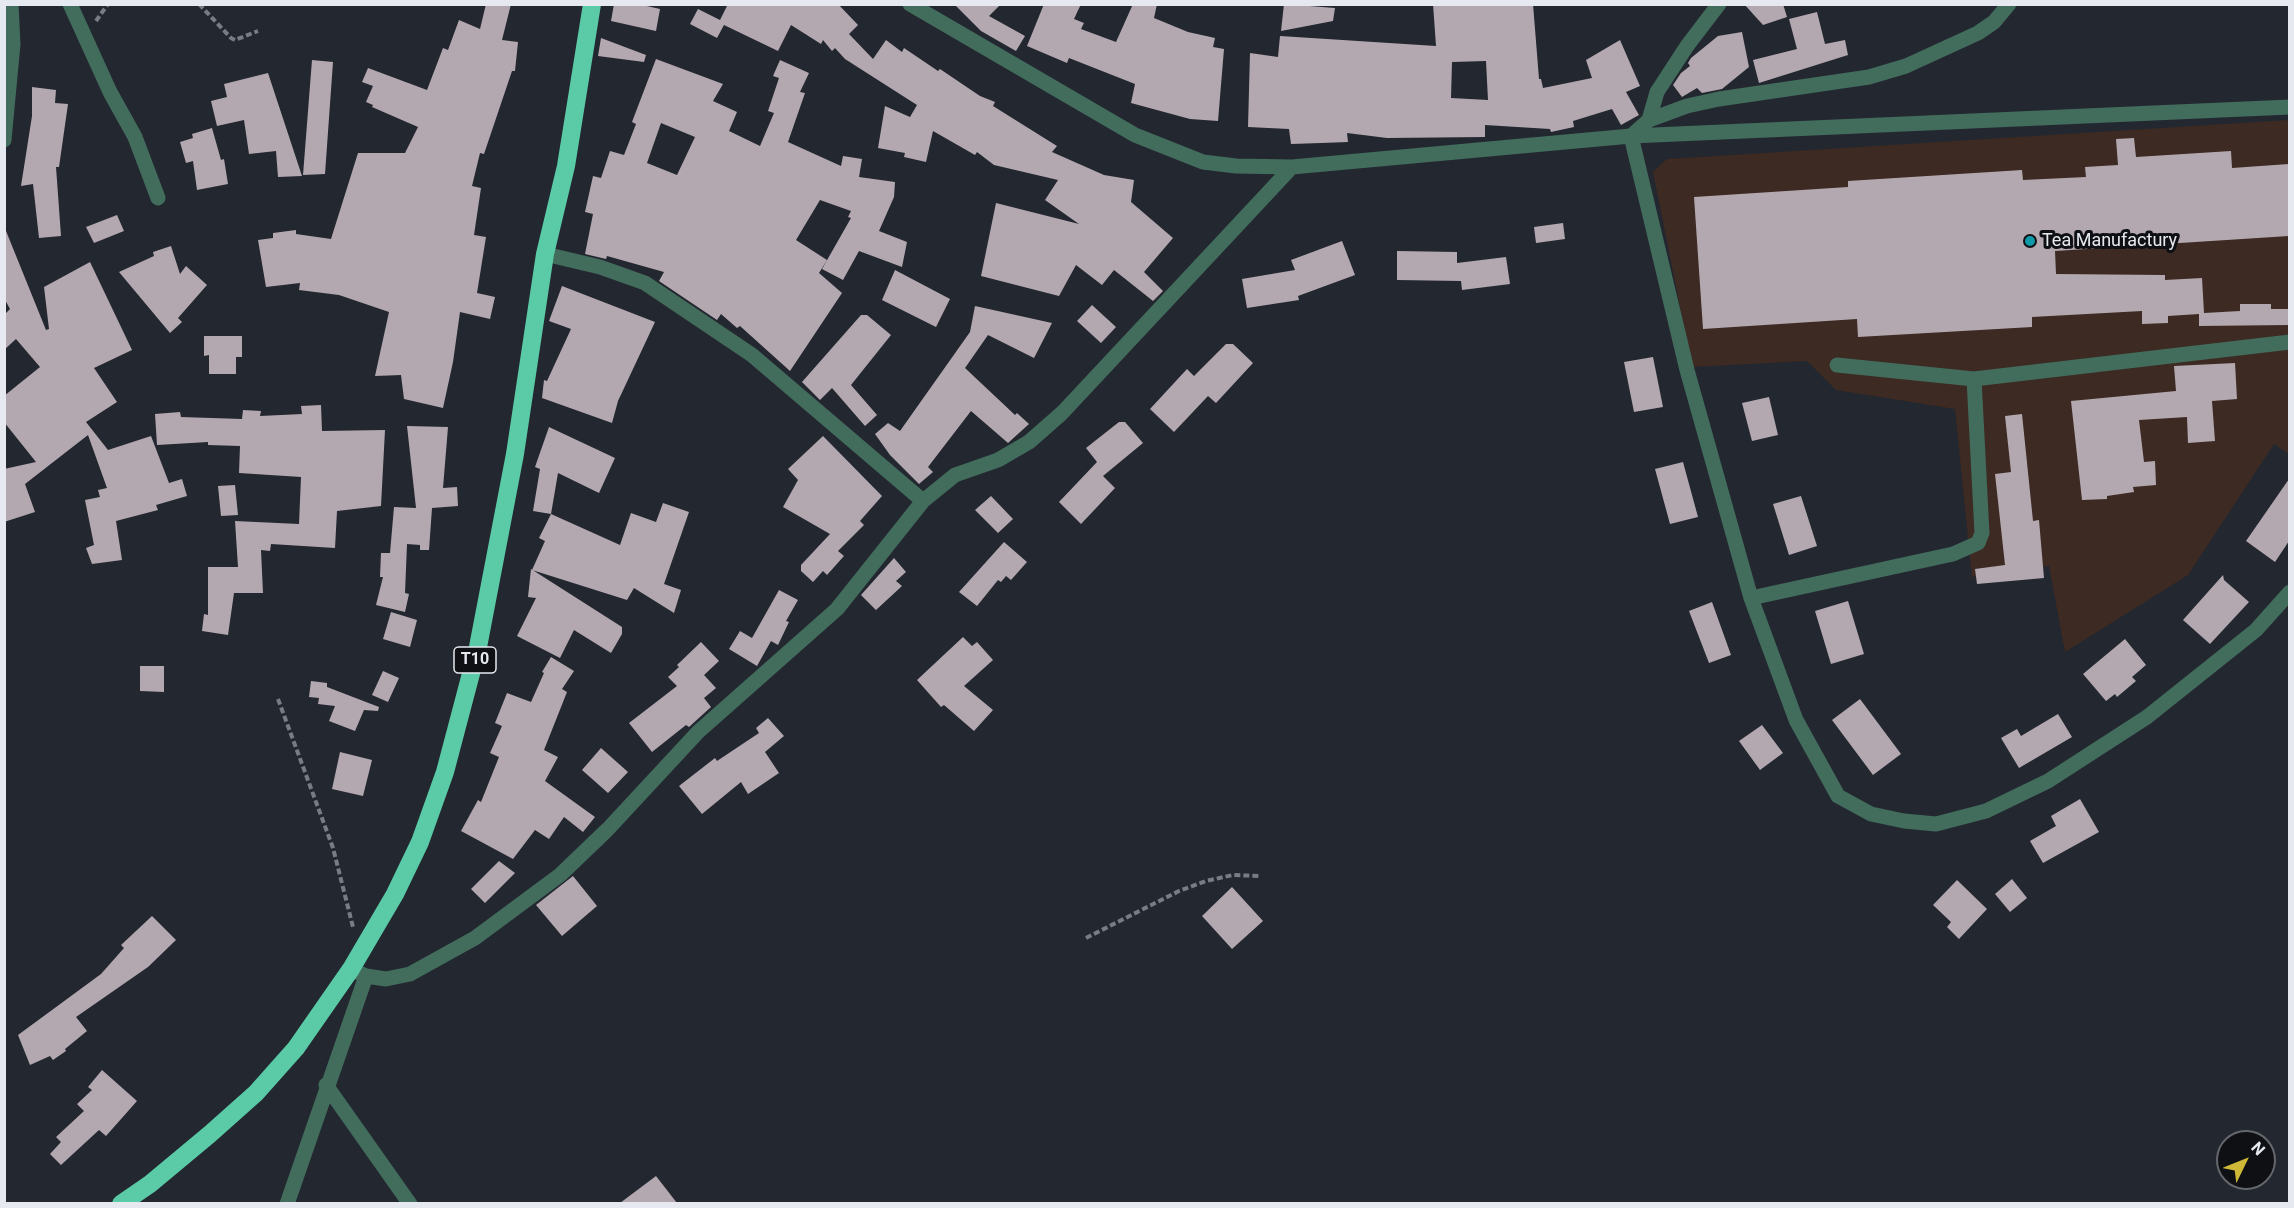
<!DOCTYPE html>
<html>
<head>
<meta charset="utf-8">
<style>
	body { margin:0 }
	#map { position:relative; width:2294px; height:1208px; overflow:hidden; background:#232730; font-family:Roboto,sans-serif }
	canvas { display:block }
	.frame { position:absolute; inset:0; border:6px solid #e6e9ef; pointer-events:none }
	.north { position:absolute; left:2216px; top:1130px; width:60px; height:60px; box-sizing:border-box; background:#0e1014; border:2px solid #64676c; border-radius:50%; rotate:47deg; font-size:16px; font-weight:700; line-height:24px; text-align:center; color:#e6e9ef }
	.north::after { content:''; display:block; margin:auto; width:21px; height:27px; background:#cfb837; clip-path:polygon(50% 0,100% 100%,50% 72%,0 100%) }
</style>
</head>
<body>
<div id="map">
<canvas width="2294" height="1208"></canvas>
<div class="frame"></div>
<div class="north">N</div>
</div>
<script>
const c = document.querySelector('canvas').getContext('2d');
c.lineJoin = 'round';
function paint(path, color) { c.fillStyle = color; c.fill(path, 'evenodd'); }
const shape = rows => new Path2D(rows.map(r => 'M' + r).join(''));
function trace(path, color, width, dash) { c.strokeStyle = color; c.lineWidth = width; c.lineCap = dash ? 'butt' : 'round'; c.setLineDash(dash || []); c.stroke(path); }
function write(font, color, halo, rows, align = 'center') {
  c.font = font + ' Roboto,sans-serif'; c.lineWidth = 6; c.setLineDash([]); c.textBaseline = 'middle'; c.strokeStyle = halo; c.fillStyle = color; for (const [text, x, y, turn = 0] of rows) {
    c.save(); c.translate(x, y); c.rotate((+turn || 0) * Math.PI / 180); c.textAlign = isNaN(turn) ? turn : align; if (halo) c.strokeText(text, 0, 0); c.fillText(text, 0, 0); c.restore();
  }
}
const industrial = shape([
	[2289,120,2289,454,2274,444,2188,575,2065,652,2049,566,1972,577,1955,409,1836,390,1807,361,1692,367,1653,172,1667,159]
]);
const building = shape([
	[486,4,511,4,502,40,518,42,515,71,512,71,484,154,480,153,472,186,481,188,474,235,486,237,477,293,495,297,490,319,460,312,453,362,443,408,404,399,401,375,375,376,389,312,339,295,299,290,300,283,266,287,258,240,273,238,273,233,296,230,296,234,331,239,358,153,405,153,418,127,372,107,373,105,366,102,373,86,362,82,368,68,427,90,443,48,448,50,459,20,480,29],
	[614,4,638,4,660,9,656,31,611,21],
	[728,4,838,4,858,25,849,34,873,59,886,40,902,52,904,48,938,71,940,69,980,96,995,102,993,106,1057,146,1052,152,1104,175,1134,180,1131,202,1173,238,1144,272,1163,291,1153,301,1114,270,1102,285,1076,265,1059,296,981,276,996,203,1079,224,1045,200,1058,180,994,165,977,152,975,155,933,131,926,162,904,157,905,153,878,148,885,106,910,117,917,105,845,59,835,48,832,51,823,40,821,44,791,25,778,51,724,25,717,38,690,24,698,9,720,20],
	[954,4,1001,4,989,16,1025,36,1016,51,981,31],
	[1044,4,1081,4,1074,19,1084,23,1081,29,1116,42,1133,4,1157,4,1154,18,1188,32,1215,38,1213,47,1224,49,1218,121,1190,119,1131,103,1135,84,1069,58,1067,63,1027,46],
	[1284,4,1335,8,1333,21,1281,31],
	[1433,4,1533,4,1539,79,1541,79,1543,88,1592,78,1586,60,1620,40,1640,86,1626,92,1639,115,1621,125,1612,109,1573,121,1574,127,1551,132,1550,129,1485,125,1485,137,1387,138,1347,133,1348,142,1321,143,1291,144,1289,129,1248,127,1250,53,1278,57,1280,36,1436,46],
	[1486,61,1488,100,1451,98,1452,62],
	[1744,4,1783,4,1787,17,1763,25],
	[1817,12,1825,44,1845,40,1848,55,1759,83,1753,60,1797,49,1789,19],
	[1742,32,1749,67,1722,89,1702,93,1697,88,1682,97,1673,85,1681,73,1690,66,1688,63,1691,58,1718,36],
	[601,38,646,55,644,62,598,56],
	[656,59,723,84,713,101,737,112,729,131,760,146,774,113,768,111,779,78,773,76,780,60,809,73,800,92,805,93,788,142,841,166,843,156,862,159,859,177,895,182,894,197,879,231,907,242,902,267,859,251,843,280,822,269,851,218,848,217,851,211,820,200,796,240,827,260,819,273,842,293,790,371,740,326,737,328,721,314,717,320,659,281,664,272,607,256,606,259,585,254,593,214,585,212,593,176,601,178,610,151,624,155,636,124,632,122],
	[661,123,695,137,677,175,647,163],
	[312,60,333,62,325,174,303,175],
	[268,73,302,176,278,177,276,151,249,154,244,120,217,126,211,101,227,97,224,84],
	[32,87,56,90,55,103,68,104,59,167,56,167,61,236,39,238,33,184,21,186,32,116],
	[212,128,221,160,224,159,228,184,197,190,193,161,186,163,180,142,193,138,192,134],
	[2134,138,2136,157,2231,151,2232,168,2289,164,2289,236,2055,251,2056,274,2165,275,2165,280,2202,278,2204,313,2240,311,2240,304,2271,304,2271,309,2289,309,2289,325,2199,326,2199,314,2168,316,2168,323,2142,324,2142,311,2032,317,2032,327,1858,337,1857,319,1703,329,1694,197,1848,187,1848,181,2022,170,2023,180,2086,177,2085,167,2118,165,2116,139],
	[117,215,124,231,94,243,86,227],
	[1563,223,1565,239,1536,243,1534,227],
	[4,226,46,330,49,329,44,287,90,262,132,350,94,368,117,402,86,422,108,450,151,436,169,483,182,479,187,496,156,505,158,510,116,521,122,560,92,564,86,548,94,545,85,500,100,497,98,490,107,488,88,435,25,484,35,512,4,522,4,469,36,462,4,422,4,396,40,367,16,339,4,350,4,315,10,309,4,298],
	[1342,241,1355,275,1298,296,1299,300,1247,308,1242,279,1295,270,1291,260],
	[171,246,180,274,186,266,207,285,178,318,182,322,170,333,119,272,154,256,153,252],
	[1397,251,1457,252,1457,263,1506,257,1510,284,1462,290,1461,281,1397,280],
	[895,270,950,299,936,327,882,300],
	[562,286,655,322,618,401,612,423,542,398,544,380,547,381,571,329,549,321],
	[1092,305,1116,327,1101,343,1077,321],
	[975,306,1052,323,1034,358,988,335,965,368,1015,415,1017,413,1029,424,1008,443,971,411,928,467,933,472,919,484,890,455,875,434,888,423,900,431,970,332],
	[861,315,867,315,891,335,851,385,877,415,865,426,832,388,820,400,802,382],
	[204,336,242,336,242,357,236,357,236,374,209,374,209,355,204,356],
	[1226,344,1233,344,1253,363,1216,403,1208,396,1174,432,1150,409,1187,369,1194,376],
	[1653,357,1663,407,1634,412,1624,362],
	[2235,363,2237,399,2212,401,2215,441,2188,443,2187,417,2139,420,2144,462,2155,461,2156,485,2133,487,2134,492,2107,496,2107,499,2082,500,2071,401,2176,391,2174,366],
	[1769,397,1778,435,1752,441,1742,403],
	[321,405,322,431,385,430,381,506,337,511,335,548,271,544,270,551,261,550,263,593,234,593,228,635,202,631,204,614,208,615,208,567,238,567,235,521,299,524,301,477,239,473,240,446,208,445,208,442,157,445,155,414,180,412,181,417,242,419,243,410,261,411,260,416,302,414,301,406],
	[2022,414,2033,521,2039,520,2044,578,1977,584,1975,569,2005,565,1995,474,2011,472,2005,416],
	[1119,422,1125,422,1143,443,1103,476,1115,488,1081,524,1059,502,1097,462,1086,448],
	[407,426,448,427,443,488,457,487,458,506,432,508,429,550,420,550,420,545,407,544,405,593,409,594,405,612,376,605,383,577,380,577,381,553,390,553,394,507,416,508],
	[549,427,615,458,599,493,558,473,551,514,533,511,540,469,535,467],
	[823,436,882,496,860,521,864,525,838,551,844,556,827,575,823,571,813,582,801,571,801,565,830,534,783,507,798,480,788,469],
	[1683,462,1698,517,1670,524,1655,469],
	[2289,479,2289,541,2275,562,2246,541],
	[235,485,238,515,221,516,218,486],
	[991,496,1013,519,998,533,975,510],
	[1801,496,1817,546,1789,555,1773,504],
	[663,503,689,512,664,584,681,590,674,613,634,588,627,600,532,570,545,541,539,538,551,514,620,545,631,513,656,522],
	[1004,542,1027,562,1011,580,1006,576,1001,582,998,580,977,606,959,592],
	[894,558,906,572,896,581,902,586,876,610,861,595],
	[531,569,622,627,622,634,611,653,574,630,560,658,517,636,536,598,528,597],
	[2223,575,2224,580,2249,602,2210,644,2183,620],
	[779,590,798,600,786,621,789,622,778,645,771,641,757,666,729,649,740,631,752,638],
	[1848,601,1864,654,1831,664,1815,611],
	[1712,602,1731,655,1709,663,1689,611],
	[391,612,417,620,410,647,383,639],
	[963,637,972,646,977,642,993,660,964,686,993,710,974,731,944,705,941,707,917,680],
	[2125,639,2146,665,2132,677,2136,681,2117,697,2115,694,2106,701,2083,674],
	[701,642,719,661,704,675,716,688,704,698,711,707,689,727,686,725,652,752,629,723,677,686,668,677,679,667,677,665],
	[551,657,574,671,562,689,567,692,544,750,558,757,545,781,595,817,583,832,564,817,549,839,535,830,513,859,461,831,478,800,481,802,499,757,490,753,502,726,495,723,507,693,531,702,544,673,542,672],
	[140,666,164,666,164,692,140,691],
	[383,671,399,678,388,702,372,695],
	[311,681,327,683,327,687,379,707,378,711,364,710,355,731,329,721,335,706,318,704,319,698,309,697],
	[1860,699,1901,754,1873,775,1832,720],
	[2058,714,2072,737,2019,768,2001,738,2017,729,2021,736],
	[768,718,784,736,765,752,779,773,748,794,741,782,702,814,679,786,715,758,717,761,759,733,756,728],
	[1762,725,1783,753,1760,770,1739,741],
	[601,748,628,772,608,793,582,770],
	[340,752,372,760,363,796,332,789],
	[2080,799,2099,832,2043,863,2030,841,2056,826,2051,816],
	[499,861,515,873,485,903,471,889],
	[573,876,597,906,562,936,536,905],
	[2012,879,2027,898,2010,912,1995,894],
	[1957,880,1987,909,1959,939,1947,927,1951,922,1933,905],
	[1232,887,1263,921,1232,949,1202,916],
	[152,916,176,940,148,967,76,1017,87,1031,65,1049,66,1051,53,1060,50,1056,30,1065,18,1035,101,974,124,948,121,945],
	[102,1070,137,1101,106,1136,99,1130,61,1165,50,1154,61,1142,56,1137,84,1111,77,1104,92,1090,88,1087],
	[656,1176,677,1203,620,1203]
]);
const path = shape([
	[199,4,231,38,235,40,258,31],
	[96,21,108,4],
	[278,699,333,848,353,927],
	[1086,938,1179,891,1206,881,1233,875,1260,876]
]);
const minor = shape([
	[70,4,110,92,135,137,158,198],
	[910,4,1135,135,1203,162,1236,166,1292,167,1631,136,2290,107],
	[2009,4,1994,22,1978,33,1906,66,1869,77,1719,99,1687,106,1649,120,1631,136,1687,370,1751,598,1796,720,1838,796,1871,814,1904,821,1936,824,1986,811,2048,781,2147,717,2256,630,2290,592],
	[1649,120,1657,92,1687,46,1719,4],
	[4,140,13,44,11,4],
	[545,254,600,267,645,283,752,355,923,501],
	[1837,365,1974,379,2290,342],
	[1751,598,1953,554,1978,543,1982,533,1974,379],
	[351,969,366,976,386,979,410,974,475,938,560,875,608,829,698,732,837,609,923,501,955,475,998,460,1029,442,1062,413,1292,167],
	[326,1085,410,1204],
	[287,1204,366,976]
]);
const highway = shape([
	[121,1204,150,1184,210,1134,256,1093,296,1048,351,969,395,894,420,842,445,772,478,647,515,454,545,254,566,166,592,4]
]);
const markers = [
	[2030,241,6,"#0f9aa8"]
];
const shields = [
	[475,660,42]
];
const shieldNames = [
	["T10",475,660]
];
const poiNames = [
	["Tea Manufactury",2042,241]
];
paint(industrial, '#3c2a23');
paint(building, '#b4a8b0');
trace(path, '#797c84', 4, [6, 3]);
trace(minor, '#426c5c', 15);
trace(highway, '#5acba6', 18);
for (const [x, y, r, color] of markers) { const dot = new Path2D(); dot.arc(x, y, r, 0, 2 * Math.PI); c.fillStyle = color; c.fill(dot); trace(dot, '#0e1014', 2); }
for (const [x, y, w] of shields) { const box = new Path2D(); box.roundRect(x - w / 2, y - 13, w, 26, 4.5); c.fillStyle = '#0e1014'; c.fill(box); trace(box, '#e6e9ef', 1.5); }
write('bold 16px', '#e6e9ef', null, shieldNames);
write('18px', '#e6e9ef', '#0e1014', poiNames, 'left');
</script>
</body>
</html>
